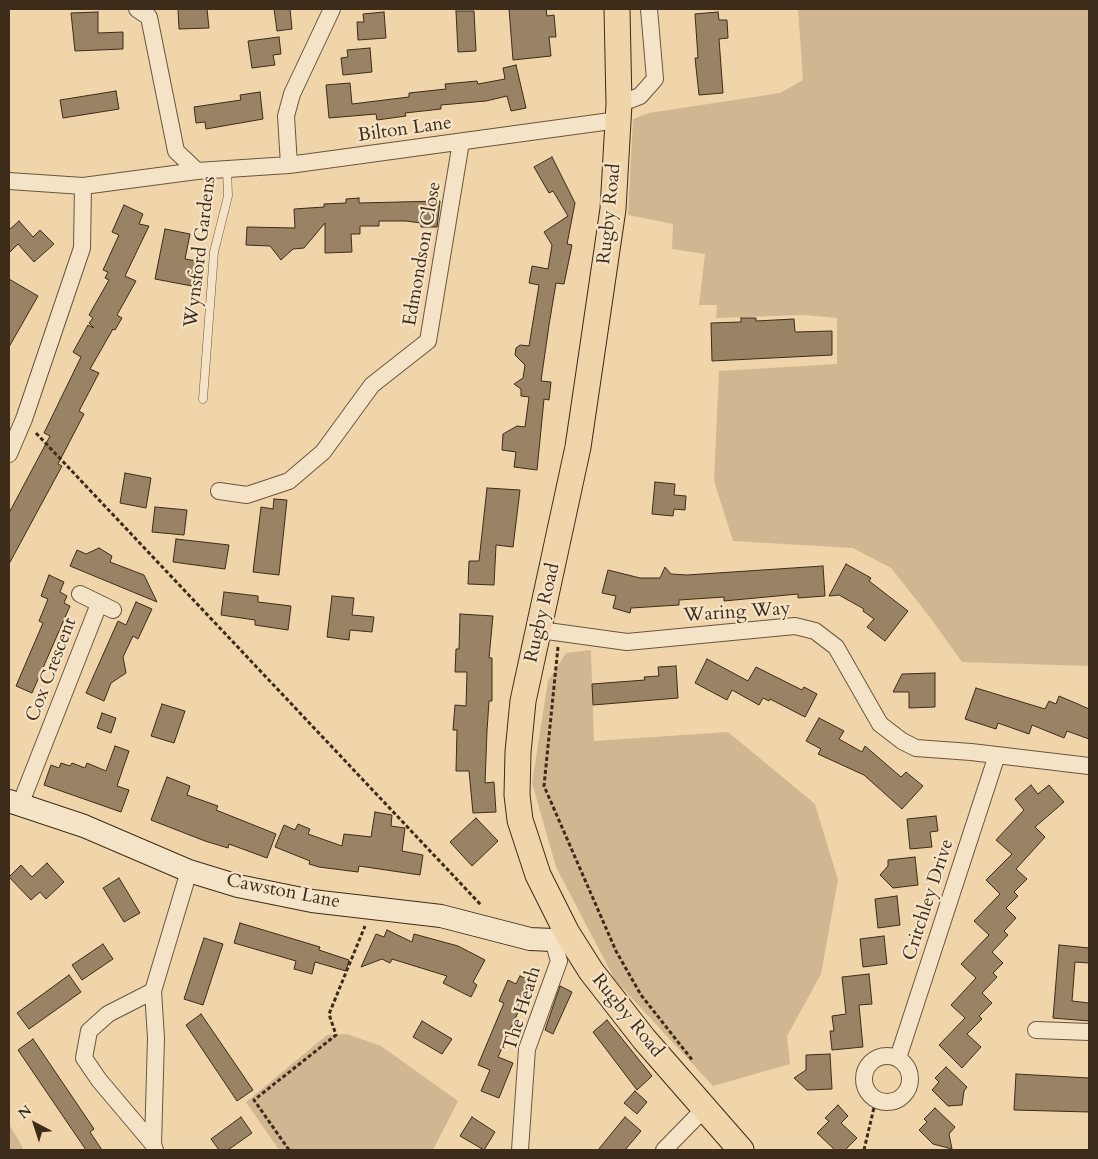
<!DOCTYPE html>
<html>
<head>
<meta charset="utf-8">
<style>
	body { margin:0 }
	#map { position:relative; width:1098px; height:1159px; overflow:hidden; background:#f0d4aa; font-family:Cardo,serif }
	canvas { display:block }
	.frame { position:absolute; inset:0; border:10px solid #3c2c19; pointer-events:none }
	.north { position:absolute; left:10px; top:1099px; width:50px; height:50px; -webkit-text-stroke:4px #f5e3c8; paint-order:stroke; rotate:320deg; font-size:14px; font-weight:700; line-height:20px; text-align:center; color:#3c2c19 }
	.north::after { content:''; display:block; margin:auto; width:18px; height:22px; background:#3c2c19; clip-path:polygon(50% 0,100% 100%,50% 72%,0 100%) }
</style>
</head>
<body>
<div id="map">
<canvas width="1098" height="1159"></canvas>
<div class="frame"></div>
<div class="north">N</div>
</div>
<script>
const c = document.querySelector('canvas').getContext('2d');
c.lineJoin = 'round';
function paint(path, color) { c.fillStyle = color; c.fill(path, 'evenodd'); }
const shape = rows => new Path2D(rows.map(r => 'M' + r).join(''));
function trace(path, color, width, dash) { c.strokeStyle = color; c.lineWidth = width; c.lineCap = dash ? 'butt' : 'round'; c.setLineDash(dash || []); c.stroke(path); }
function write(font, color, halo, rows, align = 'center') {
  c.font = font + ' Cardo,serif'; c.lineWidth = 4.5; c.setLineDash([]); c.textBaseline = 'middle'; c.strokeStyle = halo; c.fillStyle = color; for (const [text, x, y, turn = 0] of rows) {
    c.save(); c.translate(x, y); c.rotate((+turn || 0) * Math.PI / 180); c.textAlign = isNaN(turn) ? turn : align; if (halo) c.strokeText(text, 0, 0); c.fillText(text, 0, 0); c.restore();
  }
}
const green = shape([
	[798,9,1089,9,1089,666,962,662,929,616,891,568,853,548,733,541,714,481,719,371,837,364,837,318,804,315,716,318,717,305,699,305,705,254,672,249,673,224,628,215,633,119,649,113,780,93,803,80],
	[591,650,594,741,728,732,815,804,838,880,821,974,787,1036,790,1064,713,1086,615,980,556,867,532,783,548,681,566,653],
	[347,1034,381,1046,458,1101,433,1150,279,1150,246,1102,327,1035],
	[9,1124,24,1150,9,1150]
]);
const building = shape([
	[178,9,207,9,209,28,179,29,178,9],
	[274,9,290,9,292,29,277,31,274,9],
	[509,9,546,9,547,16,554,15,556,37,549,37,551,56,513,60,509,9],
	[456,11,474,11,476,51,458,52,456,11],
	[98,12,98,33,123,32,123,49,75,51,71,13,98,12],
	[384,12,386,38,358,40,357,22,364,22,363,14,384,12],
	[718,12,719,20,727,20,728,38,719,39,723,93,699,95,695,58,698,58,695,14,718,12],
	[279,37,281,54,273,55,275,65,252,68,248,41,279,37],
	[370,48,372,72,343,75,341,58,348,57,347,50,370,48],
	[516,65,526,108,511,111,507,96,486,101,441,105,441,109,405,113,406,116,377,120,376,114,329,118,326,85,350,83,352,104,409,97,409,93,446,89,445,84,477,81,478,84,505,79,503,68,516,65],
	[116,91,119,109,63,118,60,100,116,91],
	[260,92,263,119,206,129,205,122,196,123,194,107,241,100,240,95,260,92],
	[552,157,575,203,567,244,572,245,564,284,556,283,549,325,541,381,551,382,549,400,544,399,537,470,514,467,516,452,502,450,503,434,517,426,525,427,529,397,521,396,521,389,514,384,523,378,525,365,515,355,516,348,520,345,529,346,539,285,529,283,532,266,548,269,552,245,544,232,568,216,553,191,549,193,534,167,552,157],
	[359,198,359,203,440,201,437,227,421,227,421,223,406,221,379,221,379,226,360,226,360,234,351,234,352,252,325,253,325,223,304,248,293,249,281,260,270,246,246,245,247,227,295,228,294,209,324,207,324,204,346,203,346,199,359,198],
	[124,205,143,214,139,224,149,226,125,276,136,281,117,315,122,318,115,330,113,329,90,369,99,373,79,411,84,414,58,464,62,466,9,564,9,513,50,436,44,433,81,357,73,352,88,325,94,328,89,323,93,318,89,315,109,280,105,278,108,272,103,270,119,235,112,232,124,205],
	[19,221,33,237,40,230,54,244,34,262,18,244,9,253,9,230,19,221],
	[165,229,190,234,185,259,197,261,192,286,155,279,165,229],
	[9,279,38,296,9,347,9,279],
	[741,318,756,318,756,321,794,319,795,332,832,331,832,355,712,361,711,323,741,322,741,318],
	[125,473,151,478,146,508,120,503,125,473],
	[655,482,675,484,674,495,686,496,685,510,674,509,673,516,652,514,655,482],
	[487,488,520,490,513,547,496,545,494,585,468,584,469,561,479,561,487,488],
	[274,499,287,500,279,575,253,572,261,507,273,509,274,499],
	[155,507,187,510,184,535,152,532,155,507],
	[176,539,229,545,225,569,173,562,176,539],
	[99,548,112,556,110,562,144,575,157,602,70,566,77,550,86,554,99,548],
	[846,564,871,578,869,581,908,611,885,641,867,627,874,619,863,611,864,609,839,595,829,596,846,564],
	[823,566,825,596,798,598,798,594,724,601,724,597,679,600,679,605,631,608,630,613,613,608,616,596,602,593,608,570,640,578,660,578,665,567,671,574,687,575,823,566],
	[49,575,64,582,60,592,67,596,64,603,70,606,32,693,16,686,43,623,39,621,48,599,41,596,49,575],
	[224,592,258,596,258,602,291,606,288,630,255,625,255,620,221,615,224,592],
	[332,596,354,598,352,615,374,617,372,632,350,630,349,640,327,637,332,596],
	[136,602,152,609,138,639,133,636,123,657,126,673,111,683,104,701,86,693,118,621,126,625,136,602],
	[460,614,493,616,489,658,492,658,492,701,489,701,487,731,485,783,494,782,496,812,473,813,469,771,456,771,457,730,453,730,455,705,466,706,467,672,455,672,456,649,459,649,460,614],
	[707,659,748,681,756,667,802,690,804,687,817,694,805,717,770,699,769,701,763,698,759,705,732,690,727,700,695,683,707,659],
	[676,666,678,698,593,705,592,684,645,680,644,677,659,676,658,667,676,666],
	[935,673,935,707,909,708,909,692,893,692,902,674,935,673],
	[976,688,1045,709,1049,701,1056,704,1059,696,1078,704,1089,709,1089,739,1067,731,1064,738,1032,725,1029,734,998,723,996,729,965,719,976,688],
	[162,704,185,711,174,743,151,736,162,704],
	[102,713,116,718,111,733,97,728,102,713],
	[819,718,844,731,839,739,862,752,865,746,901,777,906,772,923,786,902,809,864,775,818,754,821,749,806,741,819,718],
	[115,746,129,751,117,786,129,790,121,812,44,785,51,765,59,768,61,763,70,766,72,763,85,768,87,763,106,771,115,746],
	[167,777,190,786,187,795,218,806,216,810,276,834,267,858,229,844,228,848,205,841,151,820,167,777],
	[1031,785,1038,794,1049,785,1064,802,1035,827,1045,837,1016,869,1027,879,1014,892,1018,896,1006,908,1016,918,1004,931,1008,935,992,952,1003,963,993,973,997,977,982,993,992,1003,979,1016,982,1019,967,1034,981,1047,962,1068,939,1045,965,1018,951,1005,976,978,961,964,989,935,974,921,1000,894,986,880,1012,854,996,840,1024,810,1015,799,1031,785],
	[375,812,392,815,391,826,405,828,402,851,423,855,420,875,359,866,358,872,319,867,309,864,310,861,275,847,284,825,295,830,298,824,310,829,308,834,342,846,344,834,371,837,375,812],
	[936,816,938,831,930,832,932,847,910,849,907,819,936,816],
	[476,818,498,841,472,866,450,842,476,818],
	[915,857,918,885,893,888,880,875,888,866,888,860,915,857],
	[47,863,64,882,46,899,40,892,31,900,9,877,21,865,32,877,47,863],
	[119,878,140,913,124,922,103,888,119,878],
	[897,896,900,925,878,928,875,899,897,896],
	[240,923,320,947,319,950,349,960,346,971,315,962,312,974,294,969,296,961,234,943,240,923],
	[387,930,412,942,414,934,458,946,485,960,473,982,477,985,471,997,443,983,447,976,392,959,390,963,382,959,361,967,376,934,384,937,387,930],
	[884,936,887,964,863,967,860,939,884,936],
	[204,938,223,944,203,1005,184,999,204,938],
	[103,944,113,959,82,980,72,965,103,944],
	[1059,945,1089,948,1089,963,1075,962,1072,1001,1089,1003,1089,1021,1053,1018,1059,945],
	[869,974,872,1004,859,1005,863,1047,832,1050,830,1031,834,1031,832,1016,846,1014,842,977,869,974],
	[69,975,81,992,29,1029,17,1013,69,975],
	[520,976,532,981,498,1057,513,1063,499,1098,481,1091,490,1070,478,1065,504,1003,499,1001,508,980,516,984,520,976],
	[560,986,572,992,553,1034,545,1030,560,986],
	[201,1014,253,1090,237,1101,186,1025,201,1014],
	[607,1020,652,1076,637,1090,593,1032,607,1020],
	[422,1021,452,1039,442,1054,413,1037,422,1021],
	[33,1039,94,1129,90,1132,102,1150,86,1150,18,1050,33,1039],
	[830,1054,832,1089,807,1090,794,1078,806,1070,806,1055,830,1054],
	[946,1067,967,1087,964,1091,962,1105,948,1106,932,1090,939,1082,935,1078,946,1067],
	[1016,1074,1089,1078,1089,1112,1014,1110,1016,1074],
	[635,1091,647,1102,637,1114,624,1103,635,1091],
	[838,1105,848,1116,841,1123,857,1138,845,1150,835,1150,817,1133,829,1121,825,1118,838,1105],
	[935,1108,955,1127,949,1134,952,1149,933,1144,919,1130,927,1122,924,1119,935,1108],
	[241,1117,252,1133,228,1150,219,1150,211,1139,241,1117],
	[472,1117,495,1132,484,1150,460,1136,472,1117],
	[625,1117,641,1131,625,1150,598,1150,625,1117]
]);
const path = shape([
	[36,433,481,905],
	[558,647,544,786,616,951,641,995,693,1061],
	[289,1150,254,1100,336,1035,329,1014,365,926],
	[864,1150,876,1099]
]);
const lane = shape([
	[203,399,214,252,228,196,227,169]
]);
const street = shape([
	[137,9,149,17,176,151,197,171,289,165,618,120],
	[619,104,640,96,655,79,649,9],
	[289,165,286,116,292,94,332,9],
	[9,181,83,186,197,171],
	[9,454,24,419,82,248,83,186],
	[219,491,247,495,289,481,323,452,372,385,428,341,461,142],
	[80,594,113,610],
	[540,630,627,642,795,626,815,631,836,647,880,724,902,741,916,748,971,752,1089,766],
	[20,805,99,604],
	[1036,1030,1089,1032],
	'864 1079a23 23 0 1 1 46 0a23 23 0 1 1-46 0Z',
	[898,1058,997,755],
	[153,1144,99,1080,84,1058,89,1031,108,1014,153,991],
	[155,1150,153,1144,156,1038,153,991,189,871],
	[520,1150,527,1049,559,961,553,940],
	[664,1150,705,1108]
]);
const secondary = shape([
	[9,801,84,826,189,871,238,886,312,901,441,916,530,939,553,940,567,933]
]);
const primary = shape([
	[617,9,619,104,613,209,578,447,523,701,518,752,517,795,520,820,538,875,567,933,591,971,644,1039,741,1150]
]);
const streetNames = [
	["Bilton Lane",405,130,-8],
	["Rugby Road",610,214,-84],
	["Wynsford Gardens",201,252,-83],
	["Edmondson Close",423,254,-80],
	["Rugby Road",543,613,-77],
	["Waring Way",737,613,-4],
	["Cox Crescent",52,670,-69],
	["Cawston Lane",283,892,11],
	["Critchley Drive",929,900,-72],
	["The Heath",523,1009,-73],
	["Rugby Road",627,1016,51]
];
paint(green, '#d1b791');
paint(building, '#9a8364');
trace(building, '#3c2c19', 1);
trace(lane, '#69563d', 9);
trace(street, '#69563d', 18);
trace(secondary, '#3c2c19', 24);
trace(primary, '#3c2c19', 27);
trace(path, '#3c2c19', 3, [4, 2.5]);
trace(lane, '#f5e3c8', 8);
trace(street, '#f5e3c8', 16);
trace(secondary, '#f5e3c8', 22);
trace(primary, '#f0d4aa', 25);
write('19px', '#3c2c19', '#f5e3c8', streetNames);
</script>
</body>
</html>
